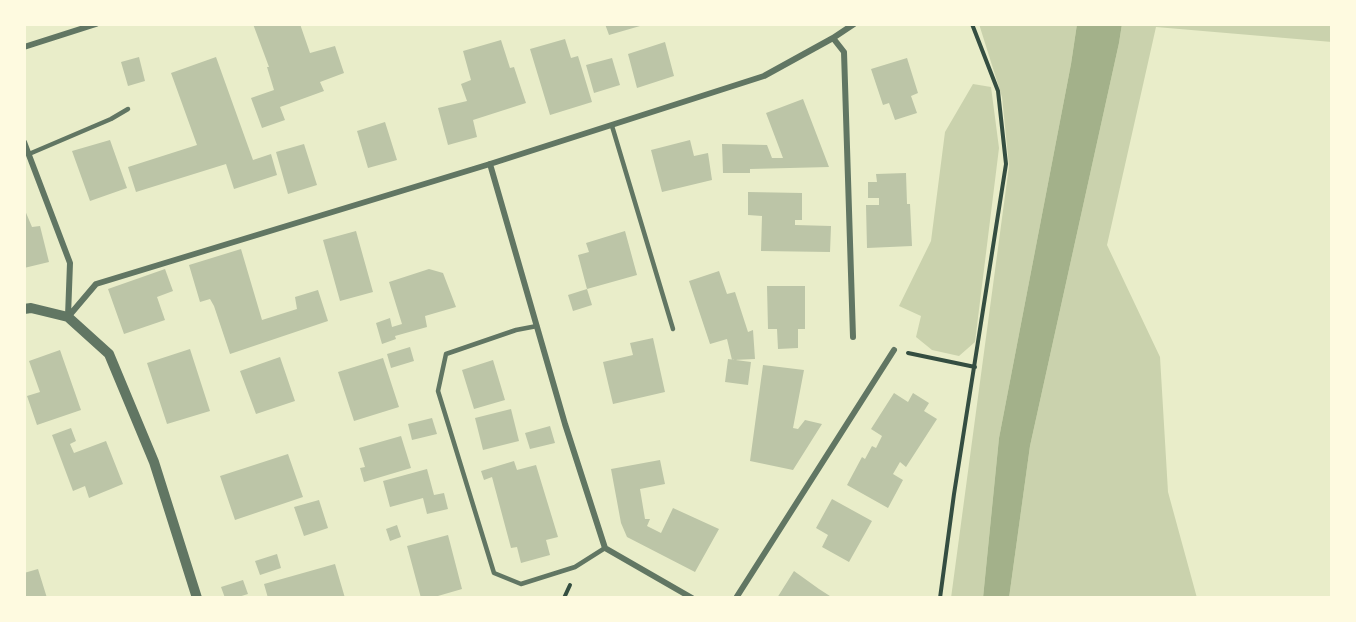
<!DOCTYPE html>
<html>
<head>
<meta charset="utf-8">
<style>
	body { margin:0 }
	#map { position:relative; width:1356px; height:622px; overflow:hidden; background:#e9edc9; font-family:Lora,serif }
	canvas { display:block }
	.frame { position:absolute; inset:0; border:26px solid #fefae0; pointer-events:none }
</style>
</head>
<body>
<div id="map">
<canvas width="1356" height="622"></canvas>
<div class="frame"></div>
</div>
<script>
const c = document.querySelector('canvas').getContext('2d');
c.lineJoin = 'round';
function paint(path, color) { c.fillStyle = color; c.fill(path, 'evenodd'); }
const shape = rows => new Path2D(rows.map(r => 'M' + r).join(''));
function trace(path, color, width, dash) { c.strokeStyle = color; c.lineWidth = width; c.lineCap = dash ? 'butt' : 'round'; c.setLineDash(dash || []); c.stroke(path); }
const green = shape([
	[979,24,1077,24,1071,64,999,438,983,598,951,598,1009,166,1002,97],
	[1122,24,1332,24,1332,42,1156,27,1107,245,1160,357,1168,492,1197,598,1009,598,1030,446,1119,43],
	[973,84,991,87,999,148,975,342,959,356,932,350,916,337,921,316,899,306,931,241,945,132]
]);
const water = shape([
	[1077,24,1122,24,1119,43,1030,446,1009,598,983,598,999,438,1071,64]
]);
const building = shape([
	[253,24,300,24,310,53,335,46,344,73,320,82,324,91,280,107,285,120,262,128,251,98,274,90,267,67,269,67],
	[605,24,640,24,640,26,609,35],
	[565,39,571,58,578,56,592,102,550,115,530,49],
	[501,40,510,68,514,67,526,103,473,120,477,137,448,145,438,108,467,101,461,84,471,80,463,51],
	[665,42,674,76,637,88,628,54],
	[139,57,145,81,128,86,121,62],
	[216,57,253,160,271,154,277,175,234,189,226,164,136,192,128,167,197,145,171,73],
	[612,58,620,85,594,93,586,65],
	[907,58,918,93,911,96,917,113,895,120,889,103,883,105,871,69],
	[803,99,829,167,750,169,750,173,723,173,722,144,767,145,772,158,783,158,766,113],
	[385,122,397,160,368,168,357,131],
	[110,140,127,188,90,201,72,151],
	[690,140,694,156,708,153,712,180,662,192,651,150],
	[304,144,317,185,288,194,276,152],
	[906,173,907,204,910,204,912,246,867,248,866,205,879,205,879,198,868,198,868,182,877,182,876,174],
	[748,192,802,193,802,220,795,220,795,225,831,226,830,252,761,251,762,216,748,215],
	[24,208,32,227,40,226,49,262,24,268],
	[356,231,373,292,340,301,323,240],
	[625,231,637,275,587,289,578,255,589,252,586,243],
	[241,249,262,320,297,309,295,297,318,290,328,321,230,354,214,306,210,299,200,302,189,265],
	[165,269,173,291,157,297,165,320,124,334,108,289],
	[429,269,443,273,456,307,425,316,427,327,395,336,396,339,382,344,376,323,390,318,392,327,402,324,389,282],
	[719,271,727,294,735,292,748,332,753,330,755,359,732,360,727,339,710,344,689,281],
	[767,286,805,286,805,329,798,329,798,348,778,349,777,329,768,329],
	[587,289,592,305,573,311,568,295],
	[653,338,665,392,613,404,603,362,633,355,630,343],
	[410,347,414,361,391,368,387,354],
	[190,349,210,411,167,424,147,363],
	[60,350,81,410,37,425,27,396,40,392,29,361],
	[280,357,295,401,256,414,240,371],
	[383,358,399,407,354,421,338,372],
	[728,359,751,362,748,385,725,382],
	[493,360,505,400,474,409,462,370],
	[763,365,804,370,793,428,798,429,805,420,822,424,793,470,750,461],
	[894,393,908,402,913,393,929,403,924,411,937,419,906,467,900,462,893,474,903,480,888,508,847,485,862,457,865,459,872,446,876,448,882,436,871,429],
	[511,409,519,441,483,450,475,418],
	[432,418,437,434,412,440,408,424],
	[550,426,555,443,530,449,525,433],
	[71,428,76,441,70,444,74,453,106,441,123,484,89,498,85,486,73,491,52,435],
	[401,436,411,468,364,482,360,468,365,467,359,448],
	[288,454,303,497,235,520,220,476],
	[660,460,665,484,640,489,645,519,650,519,647,526,661,533,673,508,719,529,695,572,627,537,621,523,611,469],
	[514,461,517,470,536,465,558,537,546,540,550,555,521,563,517,547,511,548,492,477,484,480,481,471],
	[427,469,434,495,444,493,448,509,427,514,423,498,390,507,383,481],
	[832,499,872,521,849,562,822,547,828,535,816,528],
	[319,500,328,528,304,536,294,507],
	[397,525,401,537,390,541,386,529],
	[448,535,462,589,431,598,421,598,407,546],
	[277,554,281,568,260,575,255,561],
	[335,564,345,598,268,598,264,584],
	[38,569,47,598,24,598,24,573],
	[794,571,819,589,833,598,777,598],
	[243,580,248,594,235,598,225,598,221,587]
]);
const path = shape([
	[908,353,975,367],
	[564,598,570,585],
	[940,598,954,494,1006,164,998,91,972,24]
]);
const service = shape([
	[612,126,673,329],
	[29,154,111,119,128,109],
	[537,326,516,330,446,354,438,391,494,573,521,584,575,567,605,548]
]);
const minor = shape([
	[833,38,844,52,853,337],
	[24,47,96,24],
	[24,142,70,263,68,316],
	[490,164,565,424,605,548,692,598],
	[68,317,96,284,490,164,764,76,833,38,854,24],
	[736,598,894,350]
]);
const tertiary = shape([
	[24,309,31,308,68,317,109,354,154,462,197,598]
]);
paint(green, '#cad2ad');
paint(water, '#a3b18a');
paint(building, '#bcc5a7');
trace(path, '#344e41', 4);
trace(service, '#617663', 4.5);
trace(minor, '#617663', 6);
trace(tertiary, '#617663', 10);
</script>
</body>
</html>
